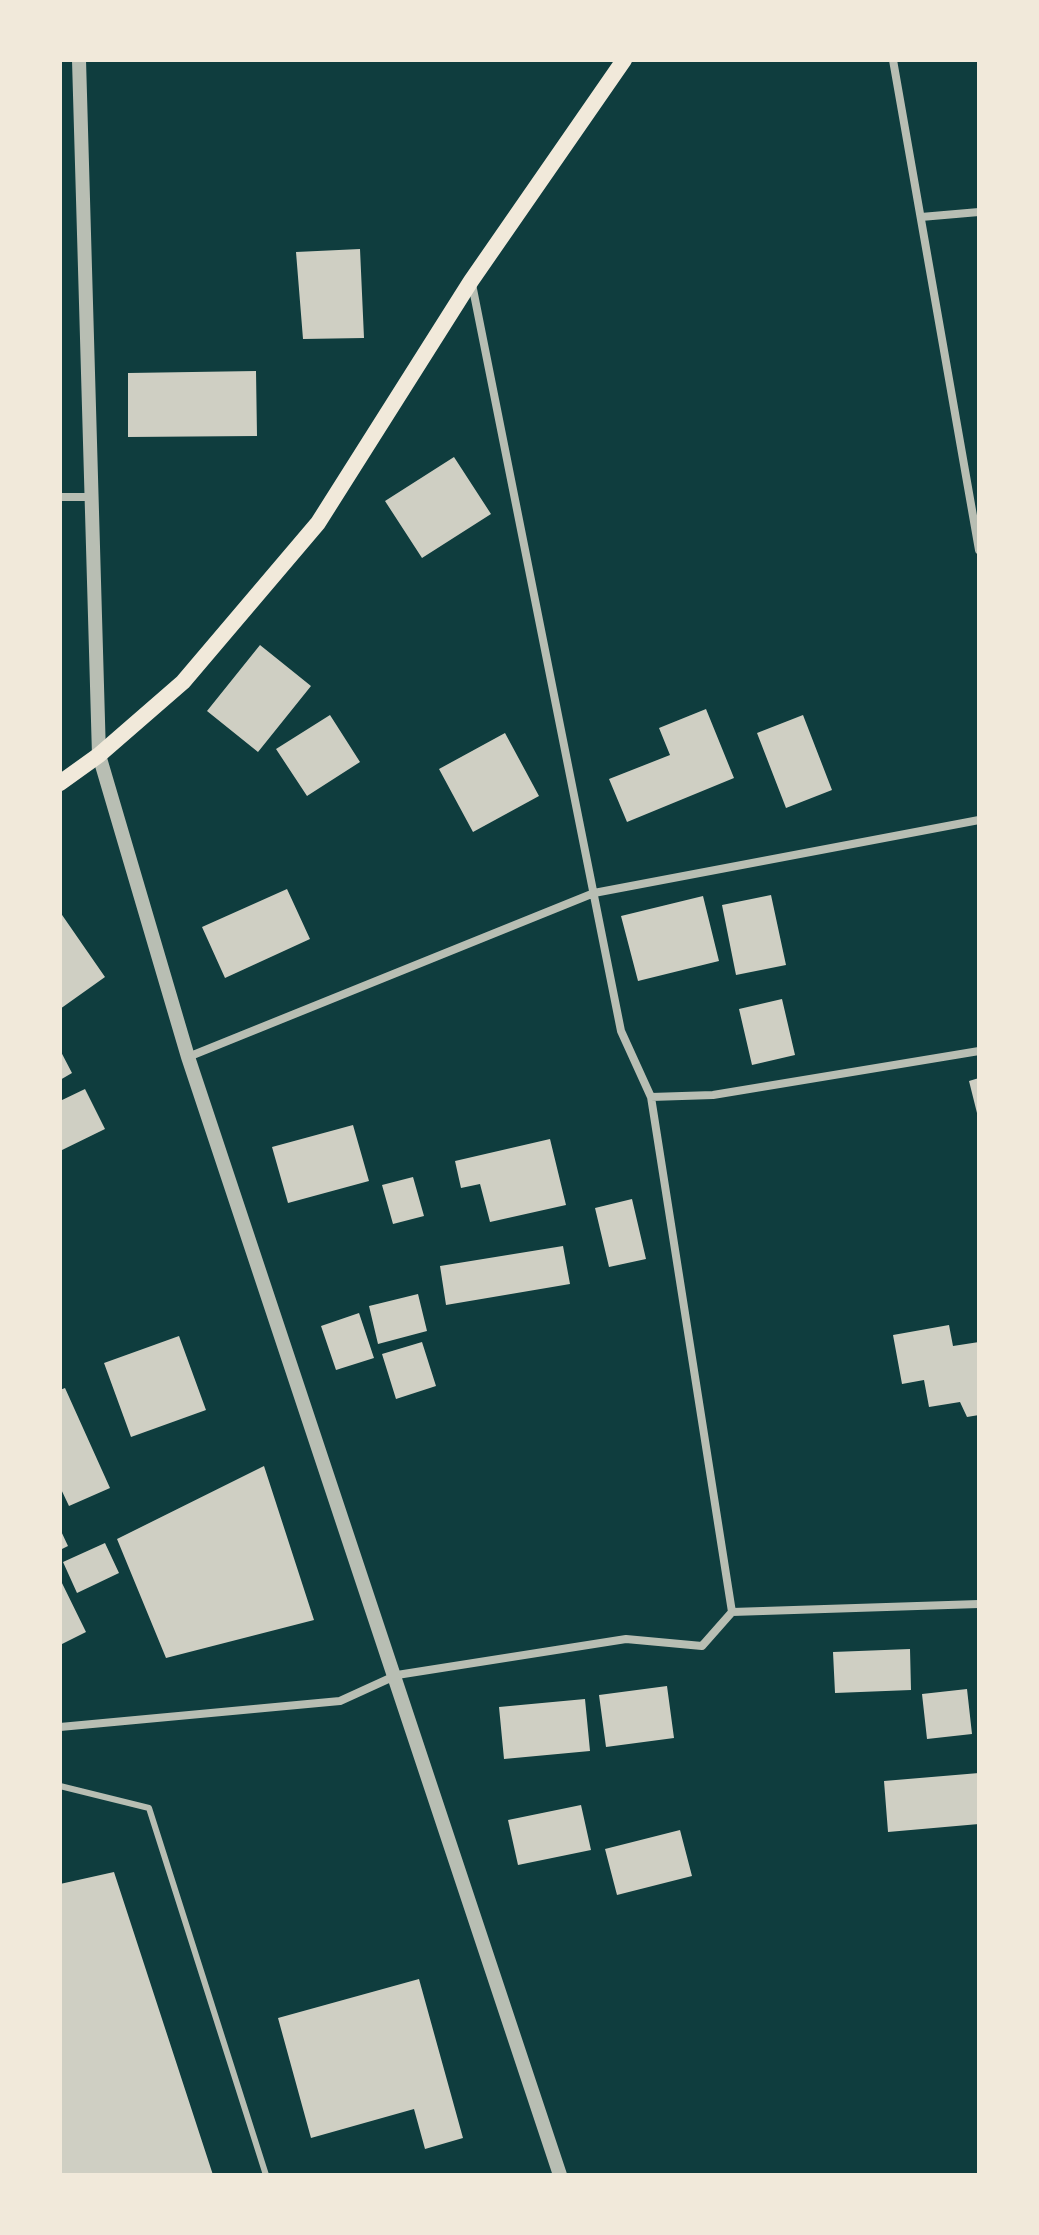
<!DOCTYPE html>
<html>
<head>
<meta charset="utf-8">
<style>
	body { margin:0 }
	#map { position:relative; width:1039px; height:2235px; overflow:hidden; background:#0f3d3e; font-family:Ubuntu,sans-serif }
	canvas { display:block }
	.frame { position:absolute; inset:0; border:62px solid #f1e9da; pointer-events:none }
</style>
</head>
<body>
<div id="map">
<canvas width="1039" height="2235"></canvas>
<div class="frame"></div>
</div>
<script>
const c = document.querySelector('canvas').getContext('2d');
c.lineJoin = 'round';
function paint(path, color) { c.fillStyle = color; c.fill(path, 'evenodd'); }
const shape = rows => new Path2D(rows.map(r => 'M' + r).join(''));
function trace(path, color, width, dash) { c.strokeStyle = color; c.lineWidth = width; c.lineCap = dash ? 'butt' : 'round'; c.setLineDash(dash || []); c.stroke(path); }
const building = shape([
	[360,249,364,338,303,339,296,252],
	[256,371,257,436,128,437,128,373],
	[454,457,491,514,422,558,385,501],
	[260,645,311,686,258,752,207,711],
	[706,709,734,778,627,822,609,779,670,755,659,728],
	[330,715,360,762,307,796,276,749],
	[803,715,832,790,786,808,757,733],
	[505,733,539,796,473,832,439,769],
	[287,889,310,939,225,978,202,927],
	[771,895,786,965,736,975,722,905],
	[703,896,719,961,638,981,621,916],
	[60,912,105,977,60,1009],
	[782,999,795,1055,752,1065,739,1009],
	[60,1050,72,1073,60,1080],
	[979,1078,979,1116,978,1117,969,1081],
	[85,1089,105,1129,60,1151,60,1101],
	[353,1125,369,1181,288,1203,272,1147],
	[550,1139,566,1205,490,1222,480,1184,461,1188,455,1161],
	[413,1177,424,1216,393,1224,382,1185],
	[632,1199,646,1259,609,1267,595,1208],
	[563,1246,570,1284,446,1305,440,1266],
	[418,1294,427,1331,378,1344,369,1306],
	[359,1313,374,1358,336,1370,321,1326],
	[949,1325,953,1346,979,1342,979,1415,967,1417,960,1402,929,1407,924,1380,902,1384,893,1335],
	[179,1336,206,1410,131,1437,104,1363],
	[422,1342,436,1386,396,1399,382,1354],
	[65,1388,110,1488,69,1506,60,1487,60,1390],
	[264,1466,314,1620,166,1658,117,1539],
	[60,1529,68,1546,60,1550],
	[105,1543,119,1573,77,1593,63,1562],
	[60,1579,86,1632,60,1645],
	[910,1649,911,1690,835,1693,833,1652],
	[667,1686,674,1738,606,1747,599,1695],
	[967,1689,972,1734,927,1739,922,1694],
	[585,1699,590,1751,504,1759,499,1707],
	[979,1773,979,1824,888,1832,884,1781],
	[581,1805,591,1850,518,1865,508,1820],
	[680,1830,692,1876,617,1895,605,1849],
	[114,1872,213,2175,60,2175,60,1884],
	[419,1979,463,2138,425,2149,414,2109,311,2138,278,2018]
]);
const service = shape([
	[60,1786,149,1808,266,2175]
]);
const minor = shape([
	[893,60,979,550],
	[921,217,979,212],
	[472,284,621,1031,651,1097,732,1612],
	[60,497,92,497],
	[188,1057,594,893,979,820],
	[651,1097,713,1095,979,1051],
	[60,1727,340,1701,397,1675,626,1639,702,1646,732,1612,979,1604]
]);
const tertiary = shape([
	[79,60,99,755,188,1057,560,2175]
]);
const secondary = shape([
	[60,783,99,755,183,682,318,523,471,281,624,60]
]);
paint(building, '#cfcfc3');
trace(service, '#b8beb3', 6);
trace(minor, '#b8beb3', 8);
trace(tertiary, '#b8beb3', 14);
trace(secondary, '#f1e9da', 16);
</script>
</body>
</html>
